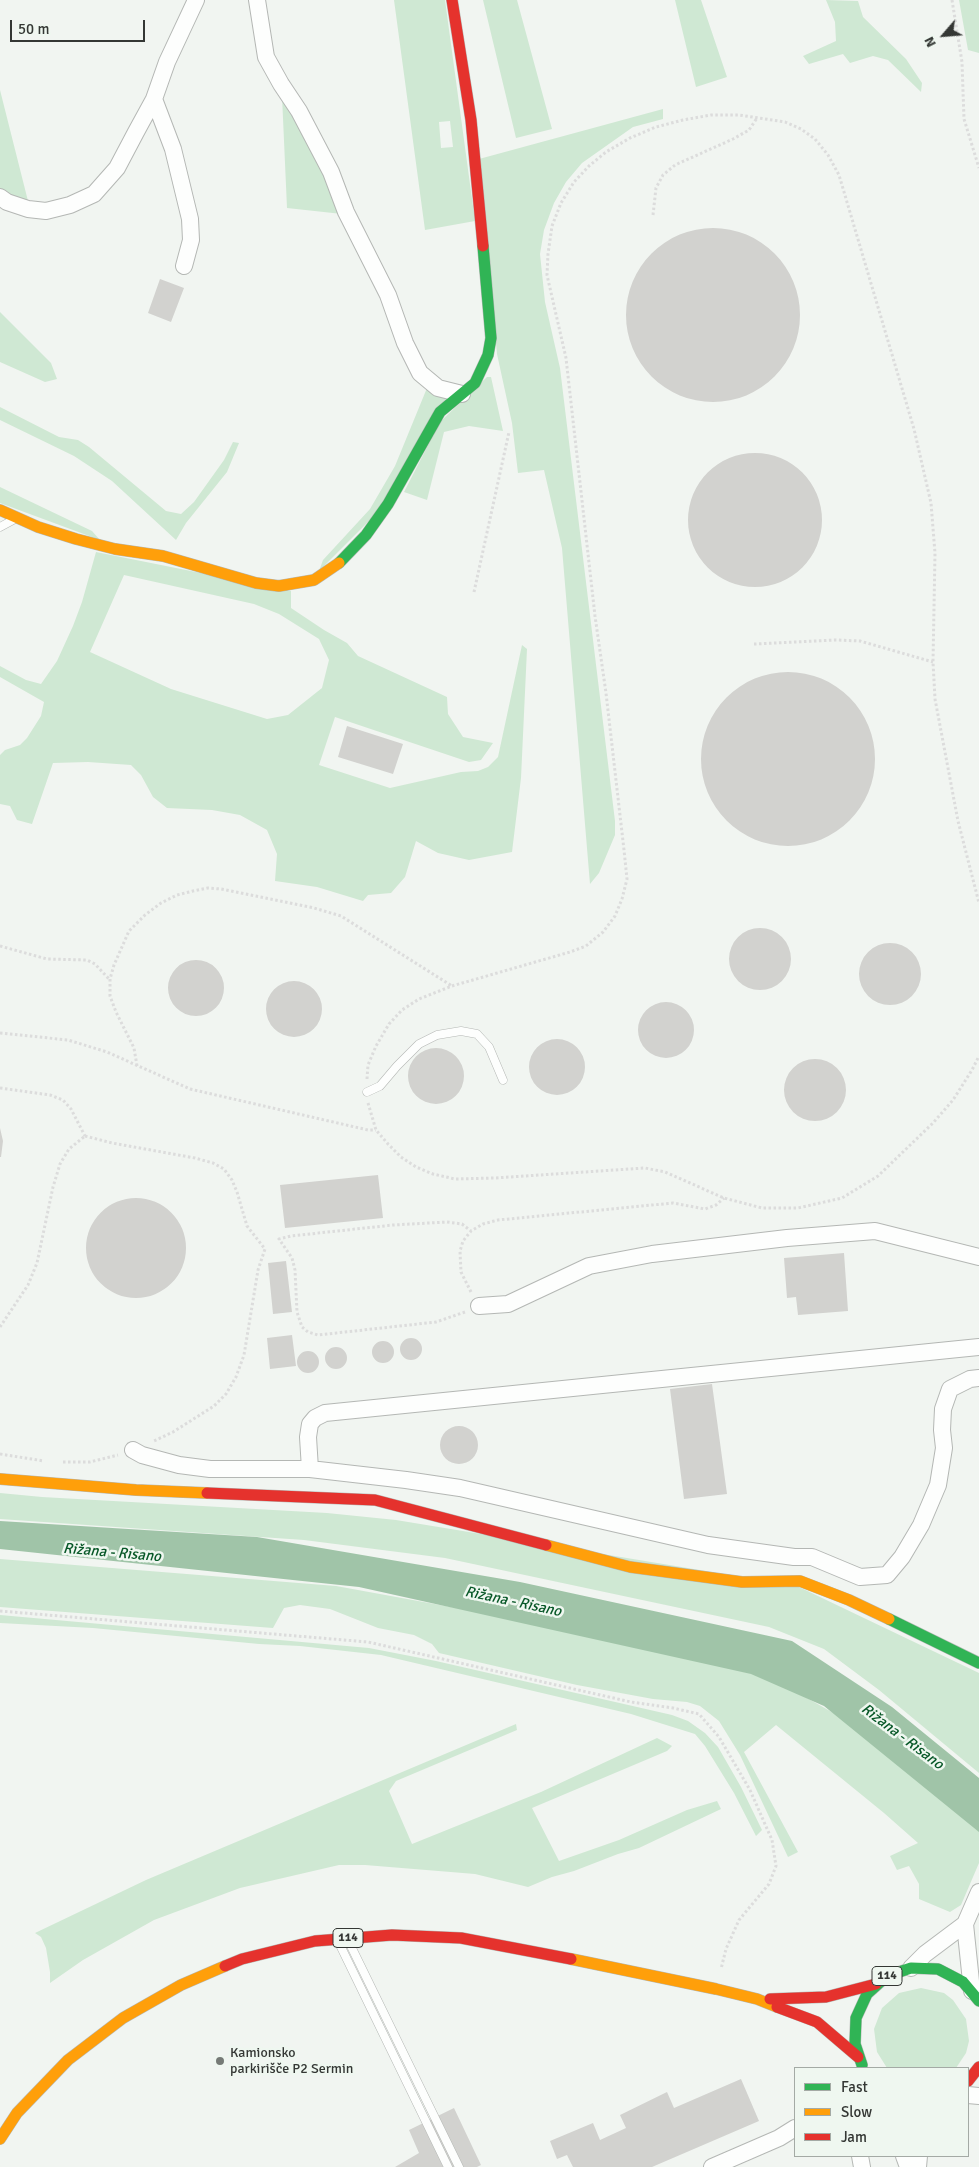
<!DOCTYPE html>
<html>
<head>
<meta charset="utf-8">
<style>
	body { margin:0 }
	#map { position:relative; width:979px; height:2167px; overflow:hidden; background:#f1f5f1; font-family:Signika,sans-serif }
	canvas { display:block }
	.legend { position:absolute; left:794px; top:2067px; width:175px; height:90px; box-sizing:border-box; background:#eff7f0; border:1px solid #a4aaa5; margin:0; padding:6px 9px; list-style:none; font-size:15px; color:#343734 }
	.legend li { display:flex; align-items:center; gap:10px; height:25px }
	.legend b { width:25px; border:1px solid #a4aaa5 }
	.north { position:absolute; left:919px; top:10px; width:50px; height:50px; -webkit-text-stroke:4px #eff7f0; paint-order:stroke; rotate:243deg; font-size:14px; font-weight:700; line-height:20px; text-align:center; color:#343734 }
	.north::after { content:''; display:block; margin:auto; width:18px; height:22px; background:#343734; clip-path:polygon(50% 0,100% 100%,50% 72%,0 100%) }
	.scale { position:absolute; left:10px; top:20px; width:135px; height:22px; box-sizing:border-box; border:2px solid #343734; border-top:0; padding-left:6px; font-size:15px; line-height:18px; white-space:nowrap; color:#343734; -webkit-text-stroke:4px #eff7f0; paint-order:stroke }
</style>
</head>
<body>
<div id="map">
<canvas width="979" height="2167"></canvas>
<ul class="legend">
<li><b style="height:6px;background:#30b455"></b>Fast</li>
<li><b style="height:6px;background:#ff9f0a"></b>Slow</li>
<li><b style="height:6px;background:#e5322d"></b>Jam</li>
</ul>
<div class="north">N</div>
<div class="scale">50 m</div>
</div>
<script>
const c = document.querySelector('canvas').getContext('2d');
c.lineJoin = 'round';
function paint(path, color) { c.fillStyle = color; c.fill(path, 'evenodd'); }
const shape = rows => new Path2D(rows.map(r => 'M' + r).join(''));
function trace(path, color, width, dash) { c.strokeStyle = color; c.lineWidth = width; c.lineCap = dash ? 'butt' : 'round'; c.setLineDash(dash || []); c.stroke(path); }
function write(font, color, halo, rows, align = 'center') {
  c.font = font + ' Signika,sans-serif'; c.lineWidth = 5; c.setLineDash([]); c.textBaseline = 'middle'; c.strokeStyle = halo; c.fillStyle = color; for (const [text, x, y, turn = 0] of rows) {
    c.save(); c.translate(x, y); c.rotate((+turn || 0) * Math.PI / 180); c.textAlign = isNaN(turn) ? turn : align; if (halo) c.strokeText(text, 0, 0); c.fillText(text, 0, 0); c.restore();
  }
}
const green = shape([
	[394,0,445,0,475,221,425,230],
	[450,121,453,147,441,148,439,122],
	[483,0,517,0,552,129,516,138],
	[675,0,701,0,727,77,696,87],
	[826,0,858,1,863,17,906,59,922,83,921,92,888,60,873,56,850,63,843,54,809,64,803,56,836,41,835,22],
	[959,0,979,0,979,53,968,50],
	[0,90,1,94,29,205,0,190],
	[282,96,302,128,342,214,287,208],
	[663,109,663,119,633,127,582,163,566,182,554,203,544,230,540,254,545,302,560,368,615,821,615,835,599,873,590,884,562,548,544,470,518,473,512,423,497,354,479,159],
	[0,312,51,363,57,379,45,382,0,362],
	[487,377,491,377,503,431,469,426,444,432,427,500,404,492,440,422],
	[427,388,448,396,374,516,319,571,323,560,370,509,395,466],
	[0,407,59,437,78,440,89,447,166,511,181,514,194,502,224,460,233,442,239,443,227,472,186,523,176,540,112,481,74,456,0,420],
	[0,487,92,531,100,540,0,503],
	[96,552,291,591,291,608,324,630,347,643,358,656,447,697,448,714,463,737,493,743,481,760,469,762,335,717,319,765,390,788,461,772,478,771,488,767,498,757,522,645,527,649,521,778,512,852,469,860,438,853,416,841,405,877,391,893,368,895,363,901,317,887,275,881,277,854,267,830,240,815,212,810,167,808,153,797,141,775,131,765,88,762,53,763,32,824,17,820,10,806,0,804,0,755,5,750,20,745,27,738,41,716,44,702,0,677,0,666,26,680,41,684,57,661,73,626,82,602],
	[124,575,254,604,279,614,319,639,329,660,322,688,288,715,267,719,171,689,90,652],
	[0,1493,42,1497,327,1513,396,1520,797,1586,979,1673,979,1773,879,1690,824,1649,769,1627,445,1558,304,1540,0,1519],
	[0,1559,336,1586,654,1644,779,1682,865,1731,979,1828,979,1863,961,1905,950,1912,919,1899,919,1884,909,1866,897,1870,890,1856,918,1843,884,1813,776,1725,744,1752,798,1852,788,1857,740,1755,719,1721,700,1706,687,1702,653,1699,577,1685,439,1653,432,1644,414,1635,378,1628,330,1609,300,1605,284,1608,273,1628,0,1607],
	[0,1615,369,1648,436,1661,672,1715,688,1721,705,1733,718,1747,741,1787,762,1830,756,1836,734,1793,705,1746,695,1734,631,1714,381,1655,300,1646,259,1644,93,1628,0,1623],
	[516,1724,517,1730,396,1781,389,1791,412,1844,541,1792,657,1738,672,1746,667,1751,532,1808,559,1861,619,1840,687,1810,717,1801,721,1809,639,1848,618,1854,574,1871,552,1877,528,1887,475,1874,365,1865,339,1865,240,1888,154,1920,83,1960,50,1983,50,1972,46,1948,41,1937,35,1933,146,1880],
	[921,1988,944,1993,953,2000,966,2019,969,2041,966,2053,956,2068,887,2068,877,2052,874,2029,882,2008,899,1993]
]);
const water = shape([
	[0,1521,257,1537,520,1582,792,1641,892,1707,979,1778,979,1832,824,1706,751,1674,359,1587,0,1549]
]);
const building = shape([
	'626 315a87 87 0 1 1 174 0a87 87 0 1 1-174 0Z',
	[160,279,184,288,171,322,148,313],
	'688 520a67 67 0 1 1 134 0a67 67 0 1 1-134 0Z',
	'701 759a87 87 0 1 1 174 0a87 87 0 1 1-174 0Z',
	[347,726,403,744,393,774,338,757],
	'729 959a31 31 0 1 1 62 0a31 31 0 1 1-62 0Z',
	'859 974a31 31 0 1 1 62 0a31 31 0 1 1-62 0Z',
	'168 988a28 28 0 1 1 56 0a28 28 0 1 1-56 0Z',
	'266 1009a28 28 0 1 1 56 0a28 28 0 1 1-56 0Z',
	'638 1030a28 28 0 1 1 56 0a28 28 0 1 1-56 0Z',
	'529 1067a28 28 0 1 1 56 0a28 28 0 1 1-56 0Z',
	'408 1076a28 28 0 1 1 56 0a28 28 0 1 1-56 0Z',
	'784 1090a31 31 0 1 1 62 0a31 31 0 1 1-62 0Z',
	[0,1128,3,1141,1,1157,0,1157],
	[378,1175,383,1218,285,1228,280,1185],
	'86 1248a50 50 0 1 1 100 0a50 50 0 1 1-100 0Z',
	[844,1253,848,1311,798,1315,796,1297,787,1298,784,1258],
	[286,1261,292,1312,273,1314,268,1263],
	[292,1335,296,1366,270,1369,267,1338],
	'400 1349a11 11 0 1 1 22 0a11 11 0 1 1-22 0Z',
	'372 1352a11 11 0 1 1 22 0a11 11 0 1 1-22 0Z',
	'325 1358a11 11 0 1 1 22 0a11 11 0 1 1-22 0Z',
	'297 1362a11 11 0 1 1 22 0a11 11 0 1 1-22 0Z',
	[712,1384,727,1494,684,1499,670,1389],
	'440 1445a19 19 0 1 1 38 0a19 19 0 1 1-38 0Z',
	[741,2079,759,2121,652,2167,573,2167,567,2155,557,2159,550,2141,593,2123,600,2140,626,2128,620,2115,667,2092,674,2108],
	[454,2108,481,2165,477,2167,395,2167,419,2153,409,2130]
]);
const path = shape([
	[952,0,962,62,964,119,979,168],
	[653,215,656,188,663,175,675,165,733,139,749,130,757,118],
	[474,592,509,432],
	[754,644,836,640,860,641,933,662],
	[0,946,47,959,87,960,95,964,109,979],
	[0,1033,68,1040,107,1052,190,1089,368,1130,376,1130],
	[137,1066,134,1048,116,1012,110,996,110,979,114,965,129,931,145,915,161,903,177,895,193,891,208,888,221,889,314,908,341,916,452,986],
	[367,1079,368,1065,376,1046,389,1024,402,1010,419,999,452,986,570,952,586,946,603,932,615,916,622,899,627,879,624,850,606,693,595,616,566,358,547,275,548,254,552,226,561,203,574,182,589,166,606,152,630,138,656,127,683,120,711,115,739,115,785,122,801,129,815,139,828,155,839,175,914,429,931,503,935,553,933,662,935,699,958,821,979,903],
	[0,1088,50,1095,63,1100,71,1109,85,1136],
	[368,1103,376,1130,388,1144,401,1157,416,1167,433,1174,455,1179,495,1178,645,1168,665,1172,724,1198,762,1208,798,1208,842,1198,878,1176,933,1123,953,1100,972,1070,979,1056],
	[85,1136,112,1143,195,1158,213,1163,224,1169,232,1180,237,1192,247,1226,265,1249,258,1270,244,1355,236,1377,226,1394,214,1406,173,1432,154,1441],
	[471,1292,461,1272,460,1251,463,1241,471,1231,483,1224,498,1220,673,1203,705,1209,716,1205,724,1198],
	[465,1312,436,1322,318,1335,308,1332,302,1327,297,1312,295,1270,292,1258,279,1239,291,1236,393,1225,447,1222,462,1224,471,1231],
	[0,1327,28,1285,37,1263,53,1187,60,1164,69,1149,85,1136],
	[0,1454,44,1461],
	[63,1462,90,1462,118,1455],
	[0,1611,368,1642,631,1702,673,1708,699,1714,719,1737,750,1790,772,1840,776,1866,769,1884,739,1920,726,1949,721,1969]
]);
const lane = shape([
	[0,527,13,520],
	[367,1092,380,1086,397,1066,419,1044,437,1035,461,1031,477,1034,489,1047,503,1080],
	[349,1942,459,2167],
	[339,1943,448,2167]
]);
const street = shape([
	[257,0,266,57,281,84,299,111,331,172,346,212,388,295,405,343,420,373,438,388,462,394],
	[154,99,173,149,190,219,191,240,184,266],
	[0,197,7,202,28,209,46,211,70,205,94,194,117,168,136,132,154,99,167,62,196,0],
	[479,1306,508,1304,589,1266,652,1254,787,1238,875,1231,979,1257],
	[133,1450,142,1455,179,1465,210,1469,310,1469,406,1480,460,1488,708,1545,794,1557,812,1557,860,1577,887,1575,902,1557,921,1525,938,1485,944,1448,942,1430,943,1409,950,1389,970,1379,979,1378],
	[310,1469,308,1437,310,1424,315,1418,325,1413,979,1347],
	[911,1968,925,1954,965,1924],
	[972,1991,965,1924,979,1892],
	[968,2095,979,2096],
	[860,2156,862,2167],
	[904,2156,908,2167],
	[712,2167,779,2138,795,2128],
	[918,2167,919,2156]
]);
const fast = shape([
	[339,563,366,535,388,504,440,412,475,383,488,355,491,338,483,246],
	[889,1619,979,1663],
	[862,2065,855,2044,856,2018,867,1994,887,1976,911,1968,938,1969,963,1982,979,2001]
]);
const slow = shape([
	[0,510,38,527,76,539,115,549,163,556,256,583,279,586,314,580,339,563],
	[0,1479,136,1490,207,1493],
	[546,1545,630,1567,742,1582,800,1581,849,1600,889,1619],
	[571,1959,716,1989,757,1999,777,2007],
	[0,2139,17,2113,68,2060,123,2018,181,1985,225,1966]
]);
const jam = shape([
	[452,0,471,120,483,246],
	[207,1493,375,1500,546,1545],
	[225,1966,242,1959,315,1941,392,1935,461,1938,571,1959],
	[770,1999,826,1997,876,1984],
	[777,2007,817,2022,858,2057],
	[968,2081,979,2067]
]);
const markers = [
	[220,2061,5,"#767a76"]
];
const shields = [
	[348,1938,30],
	[887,1976,30]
];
const shieldNames = [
	["114",348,1938],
	["114",887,1976]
];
const poiNames = [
	["Kamionsko",230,2053],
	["parkirišče P2 Sermin",230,2069]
];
const waterNames = [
	["Rižana - Risano",112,1553,5],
	["Rižana - Risano",513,1602,12],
	["Rižana - Risano",902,1737,37]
];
paint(green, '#cfe8d3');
paint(water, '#a0c4a8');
paint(building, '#d2d2cf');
trace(lane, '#b4b7b4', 9);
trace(street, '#b4b7b4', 18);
trace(fast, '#b4b7b4', 12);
trace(slow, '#b4b7b4', 12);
trace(jam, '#b4b7b4', 12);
trace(path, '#dcdcdc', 3, [2.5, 2.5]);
trace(lane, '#fdfefd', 8);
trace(street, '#fdfefd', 16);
trace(fast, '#30b455', 11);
trace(slow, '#ff9f0a', 11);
trace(jam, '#e5322d', 11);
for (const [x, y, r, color] of markers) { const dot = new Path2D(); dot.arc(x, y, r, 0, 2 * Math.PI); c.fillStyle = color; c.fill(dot); trace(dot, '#eff7f0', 2); }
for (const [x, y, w] of shields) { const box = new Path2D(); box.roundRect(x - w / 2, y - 9.5, w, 19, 4); c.fillStyle = '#eff7f0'; c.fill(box); trace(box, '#343734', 1); }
write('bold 12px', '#343734', null, shieldNames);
write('14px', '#343734', '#eff7f0', poiNames, 'left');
write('italic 15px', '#085828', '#eff7f0', waterNames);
</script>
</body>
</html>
